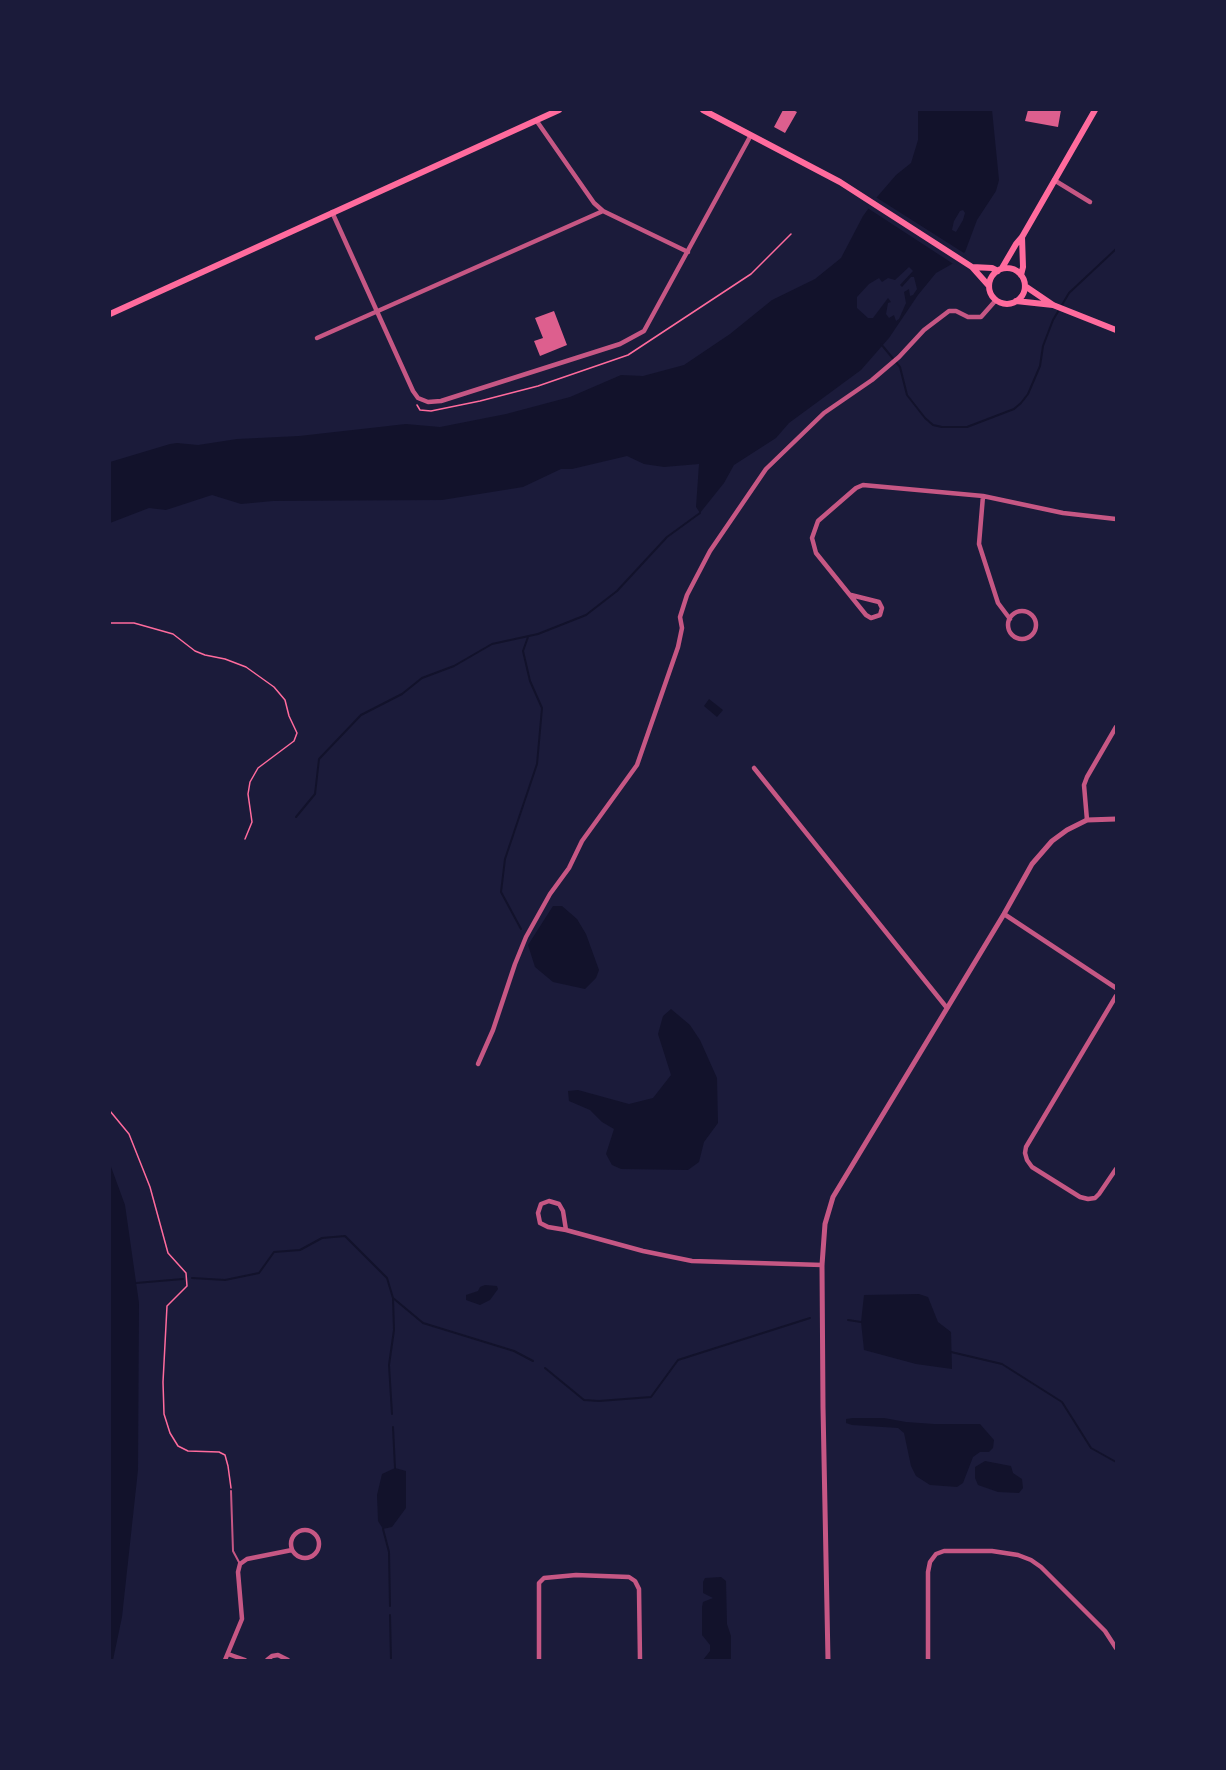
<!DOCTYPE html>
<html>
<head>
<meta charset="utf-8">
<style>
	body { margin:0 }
	#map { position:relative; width:1226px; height:1770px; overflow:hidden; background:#1b1b3a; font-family:Signika,sans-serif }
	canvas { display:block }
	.frame { position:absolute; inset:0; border:111px solid #1b1b3a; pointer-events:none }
</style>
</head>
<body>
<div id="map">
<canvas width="1226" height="1770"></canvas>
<div class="frame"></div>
</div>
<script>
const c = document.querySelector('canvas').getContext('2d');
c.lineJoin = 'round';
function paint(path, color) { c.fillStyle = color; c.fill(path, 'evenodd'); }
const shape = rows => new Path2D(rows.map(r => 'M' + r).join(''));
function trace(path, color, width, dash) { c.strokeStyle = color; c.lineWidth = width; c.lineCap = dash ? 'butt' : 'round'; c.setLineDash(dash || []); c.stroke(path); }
const water = shape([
	[918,110,992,110,999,180,996,191,977,220,965,252,952,264,936,273,918,295,889,338,861,370,789,423,776,438,734,465,724,483,700,513,696,507,699,464,664,467,644,464,627,456,572,469,561,469,523,487,442,500,273,501,241,504,212,495,166,510,149,508,110,523,110,462,170,444,177,443,198,445,237,439,299,436,406,424,440,427,506,414,570,397,621,375,643,376,684,365,730,334,772,300,815,279,841,258,863,216,877,197,896,175,911,163,918,140],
	[963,210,965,213,963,220,956,232,952,230,954,221,960,211],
	[909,267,913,271,900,285,902,287,911,277,914,277,917,289,913,295,910,296,909,289,904,292,906,303,899,319,896,321,894,315,889,318,886,314,888,303,891,302,888,298,873,318,868,318,857,308,857,297,869,284,879,278,882,282,888,278,895,280],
	[709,699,723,710,717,717,704,706],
	[553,906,562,906,577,919,586,934,599,970,596,978,585,989,553,982,535,967,528,945],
	[671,1009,690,1025,700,1040,717,1078,718,1123,704,1142,699,1162,688,1170,621,1169,612,1165,606,1154,614,1129,602,1122,590,1110,569,1101,568,1091,578,1090,629,1104,653,1098,671,1075,658,1034,663,1016],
	[110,1164,125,1205,139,1303,138,1470,122,1617,113,1660,110,1660],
	[485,1285,497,1286,498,1289,490,1300,480,1305,466,1300,466,1295,478,1291,480,1287],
	[919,1294,928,1297,938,1322,951,1332,952,1369,916,1364,864,1350,861,1322,864,1295],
	[853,1418,884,1418,906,1422,934,1424,980,1424,994,1440,993,1448,989,1452,980,1452,973,1457,963,1483,957,1487,930,1485,916,1476,911,1466,904,1433,898,1428,852,1425,846,1423,846,1419],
	[985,1461,1011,1466,1013,1473,1022,1479,1023,1488,1019,1493,998,1492,978,1485,975,1478,975,1467],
	[395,1468,406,1471,406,1508,392,1527,383,1529,378,1521,377,1495,382,1474],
	[721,1577,726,1581,727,1624,731,1636,731,1660,703,1660,710,1651,710,1645,702,1635,702,1607,703,1602,713,1598,703,1593,703,1582,705,1578]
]);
const pier = shape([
	[874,196,967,255,955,265,866,207]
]);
const stream = shape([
	[881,344,900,367,907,395,925,418,933,425,942,427,967,427,1014,409,1021,403,1028,394,1040,366,1043,346,1053,320,1069,293,1116,249],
	[296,817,315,794,319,759,361,715,402,694,422,678,454,666,492,644,538,634,586,615,617,591,667,537,700,513],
	[521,929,501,892,505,859,537,764,542,708,530,681,523,651,528,637],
	[192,1278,225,1280,259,1273,274,1252,300,1250,322,1238,345,1236,387,1278,393,1298,394,1330,389,1365,392,1414],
	[136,1283,183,1279],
	[393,1298,423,1323,514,1351,533,1361],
	[848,1320,861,1322],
	[951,1352,1002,1364,1062,1402,1091,1448,1116,1462],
	[545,1368,584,1400,599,1401,651,1397,678,1360,810,1318],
	[393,1427,395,1468],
	[383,1529,389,1552,390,1606],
	[390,1615,391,1660]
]);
const building = shape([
	[783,110,793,110,797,112,785,133,774,127],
	[1028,110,1061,110,1058,127,1025,121],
	[554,311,567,345,540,356,534,341,543,338,535,318]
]);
const path = shape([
	[417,405,420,410,431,411,480,401,538,386,628,355,751,274,791,234],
	[110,623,134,623,173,634,195,651,205,655,225,659,246,667,274,687,285,700,289,716,297,733,294,741,258,768,250,782,248,794,252,822,245,839],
	[110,1111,129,1134,150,1187,168,1253,186,1273,187,1286,167,1306,163,1382,164,1414,170,1433,178,1446,188,1451,219,1452,225,1455,228,1466,231,1488]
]);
const service = shape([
	[231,1491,233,1551,240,1564]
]);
const minor = shape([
	[536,120,594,203,603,211,688,252],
	[1054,180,1090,202],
	[332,212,413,391,418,398,428,402,441,401,620,344,644,331,751,135],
	[317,338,603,211],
	[983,496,979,544,998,603,1010,619],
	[851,595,879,602,882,608,880,615,871,618,866,615,816,553,812,538,818,521,856,488,863,485,983,496,1063,513,1116,519],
	'1008 625a14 14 0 1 1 28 0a14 14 0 1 1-28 0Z',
	[754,768,947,1008],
	[1087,820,1084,785,1087,777,1116,727],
	[1004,914,1116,988],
	[1116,996,1026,1147,1025,1153,1027,1160,1032,1167,1080,1197,1088,1199,1095,1198,1099,1194,1116,1169],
	[478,1064,493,1030,515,964,526,937,550,894,569,868,582,841,637,765,678,647,682,628,680,617,687,595,710,551,766,469,824,413,872,380,899,357,924,330,949,311,956,311,968,317,981,317,996,300],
	[566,1230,563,1211,559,1204,549,1201,541,1204,538,1213,540,1223,548,1227,566,1230,643,1251,692,1261,822,1265],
	'291 1544a14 14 0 1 1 28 0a14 14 0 1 1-28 0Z',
	[228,1654,245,1660],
	[225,1660,242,1619,238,1572,240,1564,247,1559,292,1550],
	[267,1660,272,1656,278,1655,288,1660],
	[539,1660,539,1583,544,1578,576,1575,629,1577,635,1581,639,1589,640,1660],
	[928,1660,928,1572,930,1562,936,1554,944,1551,992,1551,1018,1555,1031,1560,1041,1567,1105,1631,1116,1648]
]);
const tertiary = shape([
	[828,1660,823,1407,822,1265,825,1224,833,1197,1004,914,1032,864,1052,841,1067,830,1087,820,1116,819]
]);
const secondary = shape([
	[703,110,840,182,972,267,989,286],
	[972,267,992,268,998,271],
	[1002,268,1016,244,1022,237,1095,110],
	'989 286a18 18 0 1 1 36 0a18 18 0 1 1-36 0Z',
	[1021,275,1023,267,1022,237],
	[1025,286,1053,305,1116,330],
	[1016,301,1053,305],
	[110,314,559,110]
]);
paint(water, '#12122b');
paint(pier, '#1b1b3a');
trace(stream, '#12122b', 2);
paint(building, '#dd5f8e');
trace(path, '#ff6b9d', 1.5);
trace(service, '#c65784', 2);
trace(minor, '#c65784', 4.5);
trace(tertiary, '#c65784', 5);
trace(secondary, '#ff6b9d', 6);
</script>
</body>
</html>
